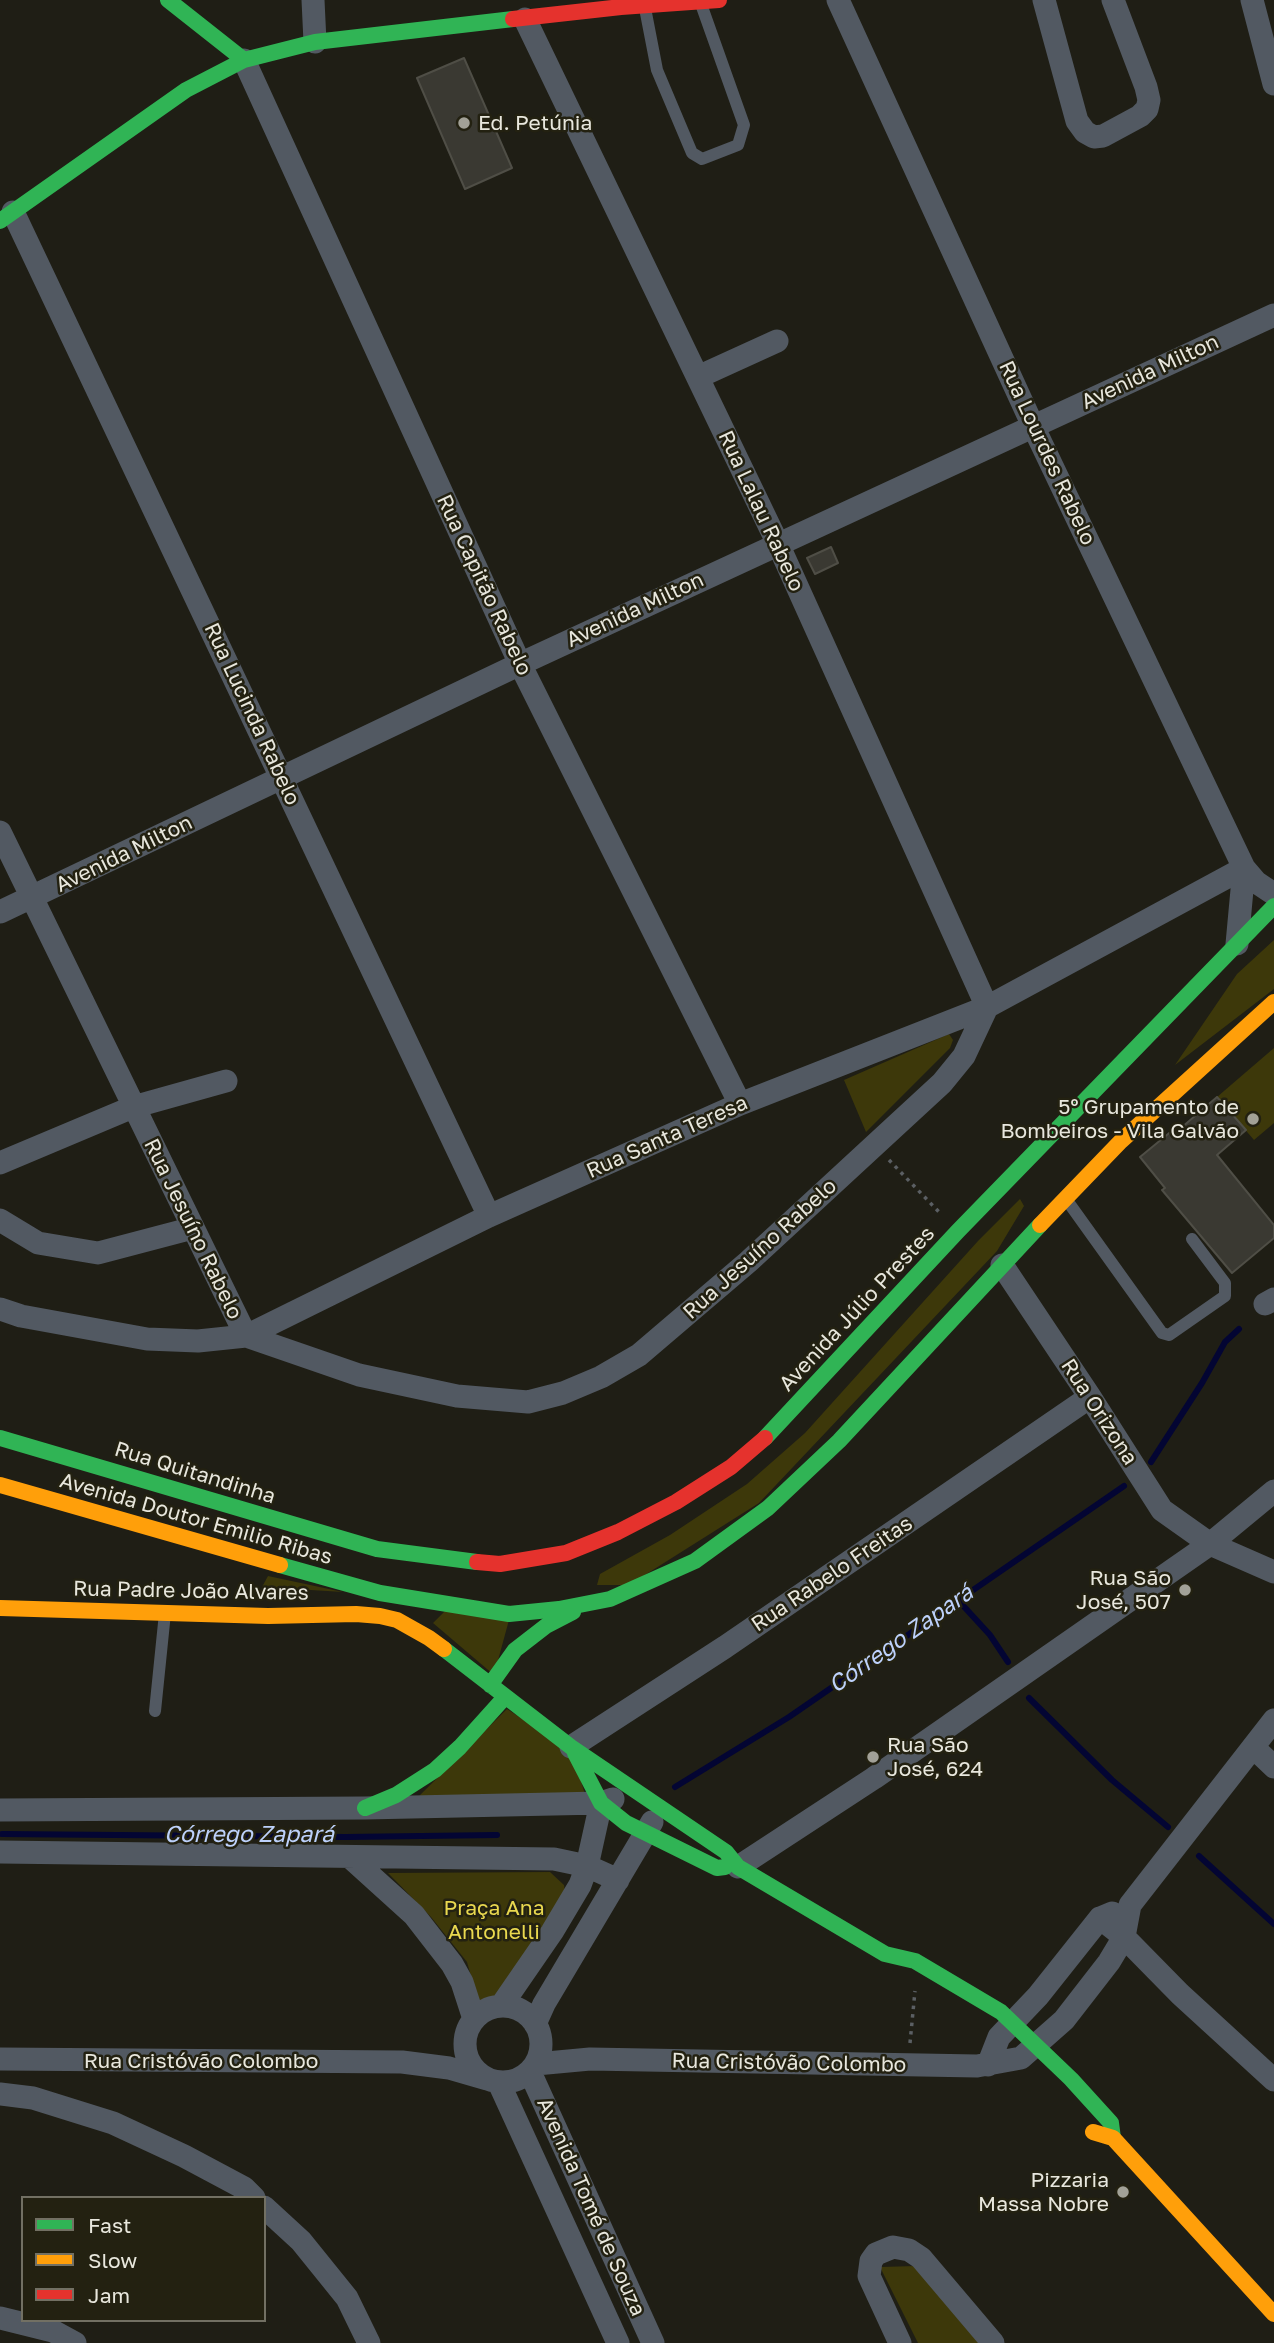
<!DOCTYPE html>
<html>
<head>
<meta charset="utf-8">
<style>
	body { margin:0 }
	#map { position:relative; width:1274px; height:2343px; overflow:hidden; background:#1f1e15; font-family:"Golos Text",sans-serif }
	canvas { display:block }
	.legend { position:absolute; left:21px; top:2196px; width:245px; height:126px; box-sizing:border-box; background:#232111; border:2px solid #727063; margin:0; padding:9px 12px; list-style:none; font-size:21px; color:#e8e7dd }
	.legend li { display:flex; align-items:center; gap:14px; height:35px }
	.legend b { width:35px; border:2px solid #727063 }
</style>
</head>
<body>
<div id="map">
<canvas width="1274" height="2343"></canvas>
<ul class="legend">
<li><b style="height:9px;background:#30b455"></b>Fast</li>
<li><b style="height:9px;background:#ff9f0a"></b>Slow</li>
<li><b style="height:9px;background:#e5322d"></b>Jam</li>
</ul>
</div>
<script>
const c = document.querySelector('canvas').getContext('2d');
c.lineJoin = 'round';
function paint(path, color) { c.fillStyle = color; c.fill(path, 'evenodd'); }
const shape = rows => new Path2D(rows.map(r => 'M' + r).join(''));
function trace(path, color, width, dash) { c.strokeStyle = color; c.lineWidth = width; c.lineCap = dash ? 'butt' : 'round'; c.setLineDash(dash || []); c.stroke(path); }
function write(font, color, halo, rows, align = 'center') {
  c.font = font + ' "Golos Text",sans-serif'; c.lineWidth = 5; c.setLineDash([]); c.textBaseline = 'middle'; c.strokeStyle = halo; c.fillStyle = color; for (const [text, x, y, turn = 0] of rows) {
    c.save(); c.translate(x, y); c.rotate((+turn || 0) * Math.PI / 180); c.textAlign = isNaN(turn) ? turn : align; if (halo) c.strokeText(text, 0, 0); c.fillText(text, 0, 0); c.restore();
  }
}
const green = shape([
	[1274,940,1274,989,1175,1065,1237,974],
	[949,1034,953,1040,950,1048,866,1132,844,1080],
	[1274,1048,1274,1123,1254,1140,1217,1097],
	[1020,1199,1024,1206,997,1251,759,1503,629,1585,597,1585,600,1574,670,1535,747,1484,805,1433,978,1241],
	[268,1576,343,1592,262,1587],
	[445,1611,509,1620,494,1675,433,1623],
	[507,1709,572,1751,587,1801,415,1800],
	[550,1872,564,1885,566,1899,498,1995,478,2001,467,1962,431,1917,388,1873],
	[916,2266,980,2343,918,2343,880,2267]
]);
const stream = shape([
	[1151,1462,1202,1383,1225,1342,1239,1329],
	[957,1599,990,1635,1008,1662],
	[1029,1698,1112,1780,1168,1827],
	[675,1787,789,1717,1124,1486],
	[2,1834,346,1837,497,1835],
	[1199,1856,1274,1924]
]);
const building = shape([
	[464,58,512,168,465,189,417,78,464,58],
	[831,547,838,563,815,574,807,558,831,547],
	[1217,1097,1246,1130,1217,1155,1274,1225,1274,1238,1232,1273,1162,1190,1165,1188,1140,1157,1179,1125,1181,1128,1217,1097]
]);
const path = shape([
	[889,1160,939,1212],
	[910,2043,915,1991]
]);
const lane = shape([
	[645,8,657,70,692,153,702,159,738,145,744,125,701,4],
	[1066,1199,1162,1333,1169,1335,1225,1296,1225,1283,1192,1239],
	[155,1711,165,1613]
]);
const street = shape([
	[313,0,315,42],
	[838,0,1033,426,1244,868,1256,882,1274,894],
	[1044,0,1077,121,1085,132,1094,137,1103,136,1140,116,1147,109,1149,100,1146,87,1113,0],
	[1252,0,1274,84],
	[244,60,520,664,740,1104],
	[13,212,489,1216],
	[698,377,777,341],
	[0,832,246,1336,359,1375,457,1396,528,1402,563,1393,601,1377,639,1355,748,1262,942,1083,964,1056,987,1007,778,544,525,19],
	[0,912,520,664,1274,315],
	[1237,944,1244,868],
	[0,1163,133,1107,226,1081],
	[0,1220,38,1243,98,1253,193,1228],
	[1002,1265,1090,1397,1162,1510,1210,1544,1274,1572],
	[1265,1304,1274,1299],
	[0,1309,21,1316,147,1339,198,1341,246,1336,489,1216,740,1104,987,1007,1244,868],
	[571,1747,725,1647,1090,1397],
	[1253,1747,1274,1767],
	[0,1810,365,1808,601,1803,613,1799],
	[0,1852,554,1859,587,1866,618,1880],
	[351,1858,414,1915,452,1964,462,1982,474,2019],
	[738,1867,874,1778,1210,1544,1274,1491],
	[1100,1918,1124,1937,1180,1994,1274,2080],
	'465 2044a38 38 0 1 1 76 0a38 38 0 1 1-76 0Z',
	[501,2006,552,1932,580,1885,587,1866,601,1803],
	[535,2024,544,2004,652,1822],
	[0,2059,402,2062,449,2068,487,2079],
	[536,2064,590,2059,977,2066,1021,2058,1064,2020,1109,1962,1124,1937,1130,1905,1274,1720],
	[988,2065,999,2037,1038,1996,1100,1918,1112,1913],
	[530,2072,653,2343],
	[499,2083,618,2343],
	[0,2094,33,2098,113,2123,184,2156,244,2188,254,2198],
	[264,2207,301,2241,347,2298,369,2343],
	[0,2318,53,2331,75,2343],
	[900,2343,869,2276,871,2261,876,2254,893,2247,909,2250,921,2258,993,2343]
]);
const fast = shape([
	[168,0,244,60],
	[0,221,186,90,244,60,315,42,513,19],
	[0,1438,377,1549,477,1562],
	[765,1438,958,1231,1274,906],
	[280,1565,380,1593,509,1614,559,1609,610,1599,695,1561,768,1508,839,1441,1040,1225],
	[444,1649,571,1747,726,1852,738,1867,885,1954,915,1961,1001,2012,1071,2079,1111,2123,1113,2138],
	[490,1685,515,1650,546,1626,573,1612],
	[575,1753,601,1803,626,1823,717,1868,725,1867],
	[365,1808,396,1795,435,1770,460,1747,505,1697]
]);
const slow = shape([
	[1040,1225,1121,1141,1274,1002],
	[0,1485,280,1565],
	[0,1608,268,1616,356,1614,380,1616,397,1620,429,1638,444,1649],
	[1093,2132,1113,2138,1274,2314]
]);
const jam = shape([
	[513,19,621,7,719,0],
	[477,1562,500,1564,566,1553,618,1532,676,1502,731,1467,765,1438]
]);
const markers = [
	[464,123,7,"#a2a197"],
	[1253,1119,7,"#a2a197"],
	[1185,1590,7,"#a2a197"],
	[873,1757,7,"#a2a197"],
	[1123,2192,7,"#a2a197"]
];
const poiNames = [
	["Ed. Petúnia",478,123,"left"],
	["5º Grupamento de",1239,1107],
	["Bombeiros - Vila Galvão",1239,1131],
	["Rua São",1171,1578],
	["José, 507",1171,1602],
	["Rua São",887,1745,"left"],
	["José, 624",887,1769,"left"],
	["Pizzaria",1109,2180],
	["Massa Nobre",1109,2204]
];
const streetNames = [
	["Avenida Milton",1150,372,-25],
	["Rua Lourdes Rabelo",1047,453,65],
	["Rua Lalau Rabelo",761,511,65],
	["Rua Capitão Rabelo",484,585,65],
	["Avenida Milton",635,610,-25],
	["Rua Lucinda Rabelo",252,714,65],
	["Avenida Milton",124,854,-26],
	["Rua Santa Teresa",667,1137,-24],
	["Rua Jesuíno Rabelo",193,1229,64],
	["Rua Jesuíno Rabelo",760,1249,-42],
	["Avenida Júlio Prestes",857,1309,-47],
	["Rua Orizona",1099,1412,57],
	["Rua Quitandinha",195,1473,17],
	["Avenida Doutor Emilio Ribas",196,1519,16],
	["Rua Rabelo Freitas",832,1574,-34],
	["Rua Padre João Alvares",191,1591,1],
	["Rua Cristóvão Colombo",201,2061],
	["Rua Cristóvão Colombo",789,2063,1],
	["Avenida Tomé de Souza",591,2207,66]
];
const parkNames = [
	["Praça Ana",494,1908],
	["Antonelli",494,1932]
];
const waterNames = [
	["Córrego Zapará",901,1639,-35],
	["Córrego Zapará",249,1835]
];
paint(green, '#3d380a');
trace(stream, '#030533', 6);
paint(building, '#3a3932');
trace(building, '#4f4e46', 2);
trace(path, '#5b5f63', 3.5, [3.5, 5]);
trace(lane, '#525962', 12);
trace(street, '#525962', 23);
trace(fast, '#30b455', 16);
trace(slow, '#ff9f0a', 16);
trace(jam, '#e5322d', 16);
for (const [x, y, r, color] of markers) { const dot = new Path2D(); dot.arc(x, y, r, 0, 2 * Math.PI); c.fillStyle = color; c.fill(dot); trace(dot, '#232111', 2.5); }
write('21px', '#e8e7dd', '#232111', poiNames, 'right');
write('21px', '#e8e7dd', '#232111', streetNames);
write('21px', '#e9d84f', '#232111', parkNames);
write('italic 23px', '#bdd1fb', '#232111', waterNames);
</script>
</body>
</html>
